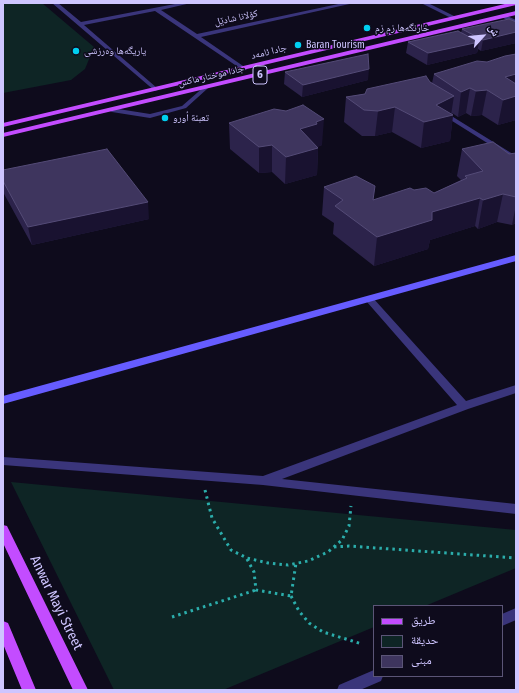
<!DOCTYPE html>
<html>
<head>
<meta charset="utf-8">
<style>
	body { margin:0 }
	#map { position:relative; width:519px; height:693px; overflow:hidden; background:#0e0b1c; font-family:"Fira Sans Condensed","Noto Naskh Arabic",sans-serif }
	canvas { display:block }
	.frame { position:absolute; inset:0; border:4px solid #cec5ff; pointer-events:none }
	.legend { position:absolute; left:373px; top:605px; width:130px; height:72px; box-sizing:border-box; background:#0e0b1c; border:1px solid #5b5577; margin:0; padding:5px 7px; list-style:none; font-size:12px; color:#cec5ff }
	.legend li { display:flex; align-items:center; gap:8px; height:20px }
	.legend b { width:20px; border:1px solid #5b5577 }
	.north { position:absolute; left:463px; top:16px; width:40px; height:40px; -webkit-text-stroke:3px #0e0b1c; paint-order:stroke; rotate:63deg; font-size:11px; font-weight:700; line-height:16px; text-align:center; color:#cec5ff }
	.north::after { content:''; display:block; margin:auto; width:14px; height:18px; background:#cec5ff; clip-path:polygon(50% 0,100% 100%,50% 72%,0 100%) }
</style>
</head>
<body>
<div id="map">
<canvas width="519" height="693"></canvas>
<div class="frame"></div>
<ul class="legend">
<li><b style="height:5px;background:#c34cff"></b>طريق</li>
<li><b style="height:11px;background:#0e2525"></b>حديقة</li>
<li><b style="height:11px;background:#3e355e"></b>مبنى</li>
</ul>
<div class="north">ش</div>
</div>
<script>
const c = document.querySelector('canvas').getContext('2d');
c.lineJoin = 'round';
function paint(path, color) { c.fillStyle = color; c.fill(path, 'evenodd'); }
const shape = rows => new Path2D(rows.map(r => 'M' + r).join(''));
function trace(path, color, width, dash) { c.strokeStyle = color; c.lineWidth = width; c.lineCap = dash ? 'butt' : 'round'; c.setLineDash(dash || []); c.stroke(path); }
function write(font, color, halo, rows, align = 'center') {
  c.font = font + ' "Fira Sans Condensed","Noto Naskh Arabic",sans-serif'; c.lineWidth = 3; c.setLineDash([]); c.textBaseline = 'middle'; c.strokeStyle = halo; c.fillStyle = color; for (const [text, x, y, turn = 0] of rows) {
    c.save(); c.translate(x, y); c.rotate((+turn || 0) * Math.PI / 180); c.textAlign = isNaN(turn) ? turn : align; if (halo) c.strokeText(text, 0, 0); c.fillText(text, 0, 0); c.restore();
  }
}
const green = shape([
	[3,3,42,3,94,47,85,69,71,80,3,93],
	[11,482,516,530,516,568,425,606,374,606,374,627,223,690,114,690]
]);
const path = shape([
	[205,490,212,518,231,550,247,558,268,563,288,565,308,561,328,552,342,540,349,526,351,506],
	[334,547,349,546,516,558],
	[247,559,254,572,256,590,291,596,296,563],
	[291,596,299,611,309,623,323,632,362,644],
	[172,617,256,590]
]);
const lane = shape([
	[501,15,505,15,516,20,516,24,501,17,501,15],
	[205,86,208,88,207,89,186,108,150,118,112,112,109,110,112,108,150,114,182,106,205,86],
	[441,112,445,112,516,156,516,161,441,114,441,112]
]);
const street = shape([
	[52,3,58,3,81,22,180,3,191,3,161,10,197,34,343,3,354,3,201,37,246,68,247,69,244,71,155,11,84,25,157,88,157,90,155,91,52,3],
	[421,3,428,3,458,18,453,19,421,3],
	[370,297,373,298,466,401,516,385,516,393,468,409,282,479,516,504,516,514,263,485,3,465,3,457,263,476,457,405,367,302,365,300,367,298,370,297],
	[516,608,516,620,502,626,502,614,516,608],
	[374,670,374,676,383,676,381,681,360,690,337,690,339,685,374,670]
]);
const secondary = shape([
	[516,255,516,261,3,404,3,396,516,255]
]);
const primary = shape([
	[509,3,516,3,516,5,3,127,3,123,509,3],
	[516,11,516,15,3,137,3,133,516,11],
	[3,525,7,526,88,690,73,690,3,543,3,525],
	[3,621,8,623,36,690,22,690,3,644,3,621]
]);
const wall = shape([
	[516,22,516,43,481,51,478,49,477,53,427,65,406,53,408,42,461,33,462,29],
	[516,54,516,120,498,125,482,115,471,116,466,113,458,117,452,113,453,115,450,141,421,148,392,132,375,136,362,136,344,122,346,97,430,82,432,83,434,74,487,62],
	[285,72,368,80,302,97,284,84],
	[286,111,322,145,317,147,318,148,317,175,285,184,272,172,259,173,230,149,229,123],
	[462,149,509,154,516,153,516,223,512,225,497,222,478,229,475,226,430,240,428,249,374,266,333,234,334,223,322,215,324,187,375,186,373,200,414,190,434,193,461,180,457,176],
	[3,170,149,219,32,245,3,192]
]);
const shadedWall = shape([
	[516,32,516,43,481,51,483,40],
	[479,42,477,53,427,65,428,53],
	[369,69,368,80,302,97,303,85],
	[516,74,516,120,498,125,503,100,505,77],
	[470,88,466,113,458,117,461,92],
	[487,90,482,115,471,116,476,91],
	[454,96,451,115,453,115,450,141,421,148,424,122,436,105],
	[395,107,392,132,375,136,378,111],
	[324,119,322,145,316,148,318,148,317,175,285,184,286,157,300,129],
	[272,145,272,172,259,173,259,147],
	[503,194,497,222,478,229,483,200],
	[480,198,475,226,430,240,428,249,374,266,377,237,432,212],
	[148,202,149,219,32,245,28,227],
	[516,205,516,223,512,225]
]);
const building = shape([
	[509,19,516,22,516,32,483,40,462,29,509,19],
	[458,31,479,42,428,53,408,42,458,31],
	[368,54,369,69,303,85,285,72,368,54],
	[516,54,516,74,505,77,516,84,516,96,503,100,487,90,476,91,470,88,461,92,434,74,477,61,487,62,505,56,516,54],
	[426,76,430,82,454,96,436,105,453,115,424,122,395,107,378,111,364,110,346,97,365,94,367,89,426,76],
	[303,105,324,119,316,122,317,124,300,129,318,148,286,157,272,145,259,147,229,123,274,109,286,111,303,105],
	[493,142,509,154,516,153,516,197,503,194,483,200,480,198,432,212,432,220,377,237,335,206,343,200,324,187,356,176,375,186,373,200,410,188,414,190,426,188,434,193,467,178,465,176,483,171,462,149,493,142],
	[107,149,148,202,28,227,3,181,3,170,107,149]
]);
const markers = [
	[367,28,4,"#00cff0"],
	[298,45,4,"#00cff0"],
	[76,51,4,"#00cff0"],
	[165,118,4,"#00cff0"]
];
const farStreetnames = [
	["کۆلانا شادێل",236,18,-12],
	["جادا ئامەد",269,52,-14],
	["جادا موختار ماكس",211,76,-13]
];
const farPoinames = [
	["خارنگەها زم زم",375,28],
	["Baran Tourism",306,45],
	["ياريگەها وەرزشی",84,51],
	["تعبئة أورو",173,118]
];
const shields = [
	[260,75,14]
];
const shieldNames = [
	["6",260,75]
];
const nearStreetnames = [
	["Anwar Mayi Street",56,603,64]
];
paint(green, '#0e2525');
trace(path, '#2badab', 3, [2.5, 4]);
paint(lane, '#3a357b');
paint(street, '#3a357b');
paint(secondary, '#665cff');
paint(primary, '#c34cff');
paint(wall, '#2c234b');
paint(shadedWall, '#191230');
paint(building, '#3e355e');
trace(building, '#544b77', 1);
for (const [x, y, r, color] of markers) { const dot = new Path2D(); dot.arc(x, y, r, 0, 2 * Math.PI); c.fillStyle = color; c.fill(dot); trace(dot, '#0e0b1c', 1.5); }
write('10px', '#cec5ff', '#0e0b1c', farStreetnames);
write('10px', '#cec5ff', '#0e0b1c', farPoinames, 'left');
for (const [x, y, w] of shields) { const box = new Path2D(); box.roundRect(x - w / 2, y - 9, w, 18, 3); c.fillStyle = '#0e0b1c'; c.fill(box); trace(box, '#cec5ff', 1); }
write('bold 11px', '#cec5ff', null, shieldNames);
write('14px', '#cec5ff', '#0e0b1c', nearStreetnames);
</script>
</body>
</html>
